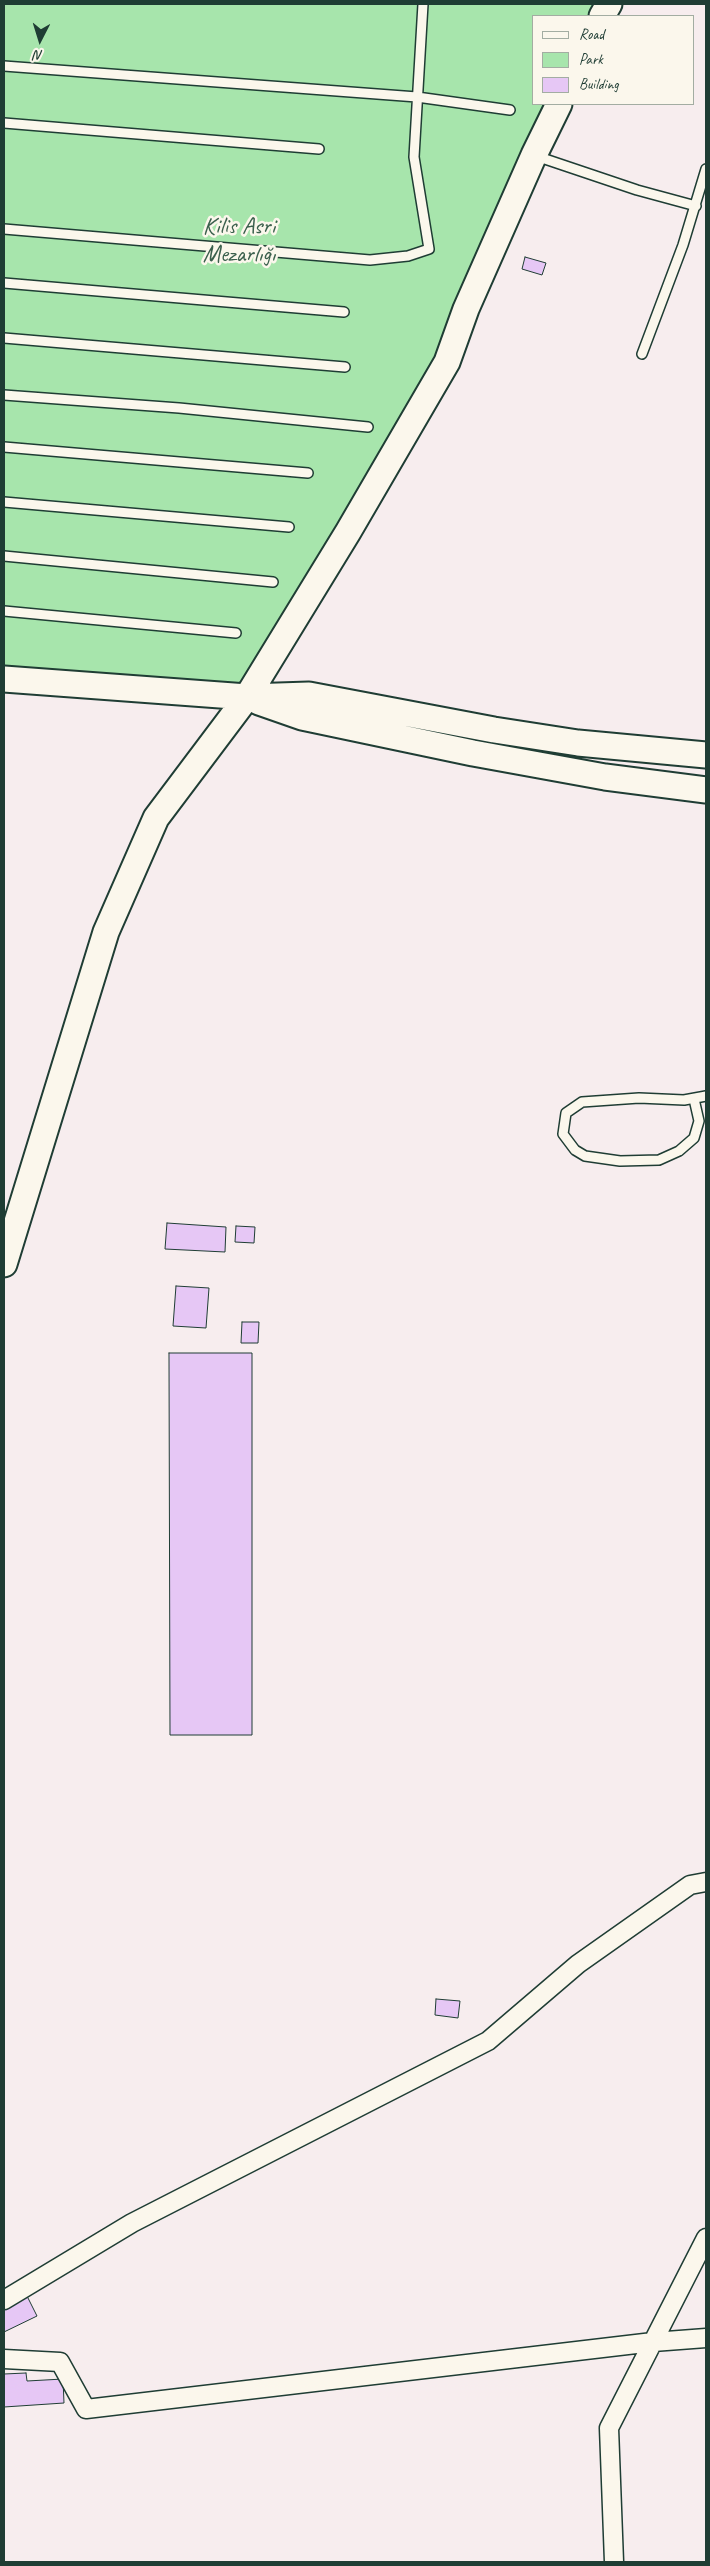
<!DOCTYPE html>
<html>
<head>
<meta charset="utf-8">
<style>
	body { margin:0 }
	#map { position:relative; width:710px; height:2566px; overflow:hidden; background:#f7edee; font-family:Caveat,sans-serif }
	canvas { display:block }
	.frame { position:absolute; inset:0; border:5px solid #1f3d34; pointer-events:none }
	.legend { position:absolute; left:532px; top:15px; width:162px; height:90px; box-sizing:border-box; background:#fbf7ec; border:1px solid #a3ada2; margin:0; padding:6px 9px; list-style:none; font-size:15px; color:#1f3d34 }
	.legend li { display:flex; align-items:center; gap:10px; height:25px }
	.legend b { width:25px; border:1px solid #a3ada2 }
	.north { position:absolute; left:15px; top:15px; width:50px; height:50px; -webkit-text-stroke:4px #fbf7ec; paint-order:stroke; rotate:185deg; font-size:14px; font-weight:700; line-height:20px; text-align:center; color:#1f3d34 }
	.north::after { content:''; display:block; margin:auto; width:18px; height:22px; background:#1f3d34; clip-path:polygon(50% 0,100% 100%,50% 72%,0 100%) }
</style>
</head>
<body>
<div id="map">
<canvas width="710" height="2566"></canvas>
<div class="frame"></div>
<ul class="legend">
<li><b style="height:6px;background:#fbf7ec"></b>Road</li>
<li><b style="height:14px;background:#a7e5ac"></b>Park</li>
<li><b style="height:14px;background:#e6c7f5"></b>Building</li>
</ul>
<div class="north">N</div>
</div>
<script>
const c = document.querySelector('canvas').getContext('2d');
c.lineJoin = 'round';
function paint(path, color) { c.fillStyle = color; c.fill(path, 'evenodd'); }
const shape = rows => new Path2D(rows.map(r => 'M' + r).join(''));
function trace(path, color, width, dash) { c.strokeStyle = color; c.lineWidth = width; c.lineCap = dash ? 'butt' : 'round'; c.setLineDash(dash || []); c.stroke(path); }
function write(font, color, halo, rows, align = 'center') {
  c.font = font + ' Caveat,sans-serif'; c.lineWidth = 5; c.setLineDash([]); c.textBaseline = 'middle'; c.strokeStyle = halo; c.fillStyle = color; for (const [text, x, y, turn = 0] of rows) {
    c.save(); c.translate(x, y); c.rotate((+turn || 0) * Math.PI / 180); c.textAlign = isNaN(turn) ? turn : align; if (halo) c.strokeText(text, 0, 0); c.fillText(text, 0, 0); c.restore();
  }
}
const green = shape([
	[4,4,597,4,592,16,534,16,534,104,555,104,436,368,228,704,4,685]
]);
const building = shape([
	[525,257,546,263,542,275,522,269,525,257],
	[167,1223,226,1227,225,1252,165,1249,167,1223],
	[236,1226,255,1227,254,1243,235,1242,236,1226],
	[176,1286,209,1288,206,1328,173,1326,176,1286],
	[242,1322,259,1322,258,1343,241,1343,242,1322],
	[169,1353,252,1353,252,1735,170,1735,169,1353],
	[436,1999,460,2001,458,2018,435,2015,436,1999],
	[27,2296,37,2316,4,2332,4,2307,27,2296],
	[26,2373,27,2381,63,2379,64,2403,4,2407,4,2374,26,2373]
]);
const lane = shape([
	[4,66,417,97,510,110],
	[4,123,319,149],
	[536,156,637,190,696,206],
	[4,229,370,260,408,256,429,249,414,157,423,4],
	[4,283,344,312],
	[4,338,345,367],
	[642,354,683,245,706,169],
	[4,395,179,408,368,427],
	[4,447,308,473],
	[4,502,289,527],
	[4,556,273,582],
	[4,611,236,633],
	[694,1099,699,1121,694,1138,679,1151,659,1160,620,1161,585,1156,575,1150,563,1134,566,1113,582,1102,639,1098,684,1100,706,1096]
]);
const street = shape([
	[4,2300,132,2223,488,2041,578,1964,690,1885,706,1882],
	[4,2359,60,2362,86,2409,653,2342,706,2338],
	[614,2562,609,2428,706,2238]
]);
const secondary = shape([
	[602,16,609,4],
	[4,679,247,697,309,695,494,730,578,743,706,755],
	[259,702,302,717,473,753,605,777,706,790],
	[4,1264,106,932,156,818,247,697,348,532,447,362,466,309,534,155,559,104]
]);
const parkNames = [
	["Kilis Asri",239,227],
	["Mezarlığı",239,255]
];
paint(green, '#a7e5ac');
paint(building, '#e6c7f5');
trace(building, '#1f3d34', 1);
trace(lane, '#1f3d34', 12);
trace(street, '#1f3d34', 21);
trace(secondary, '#1f3d34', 29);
trace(lane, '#fbf7ec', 9);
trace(street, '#fbf7ec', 18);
trace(secondary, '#fbf7ec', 25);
write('24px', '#3a5f4c', '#fbf7ec', parkNames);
</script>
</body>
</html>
